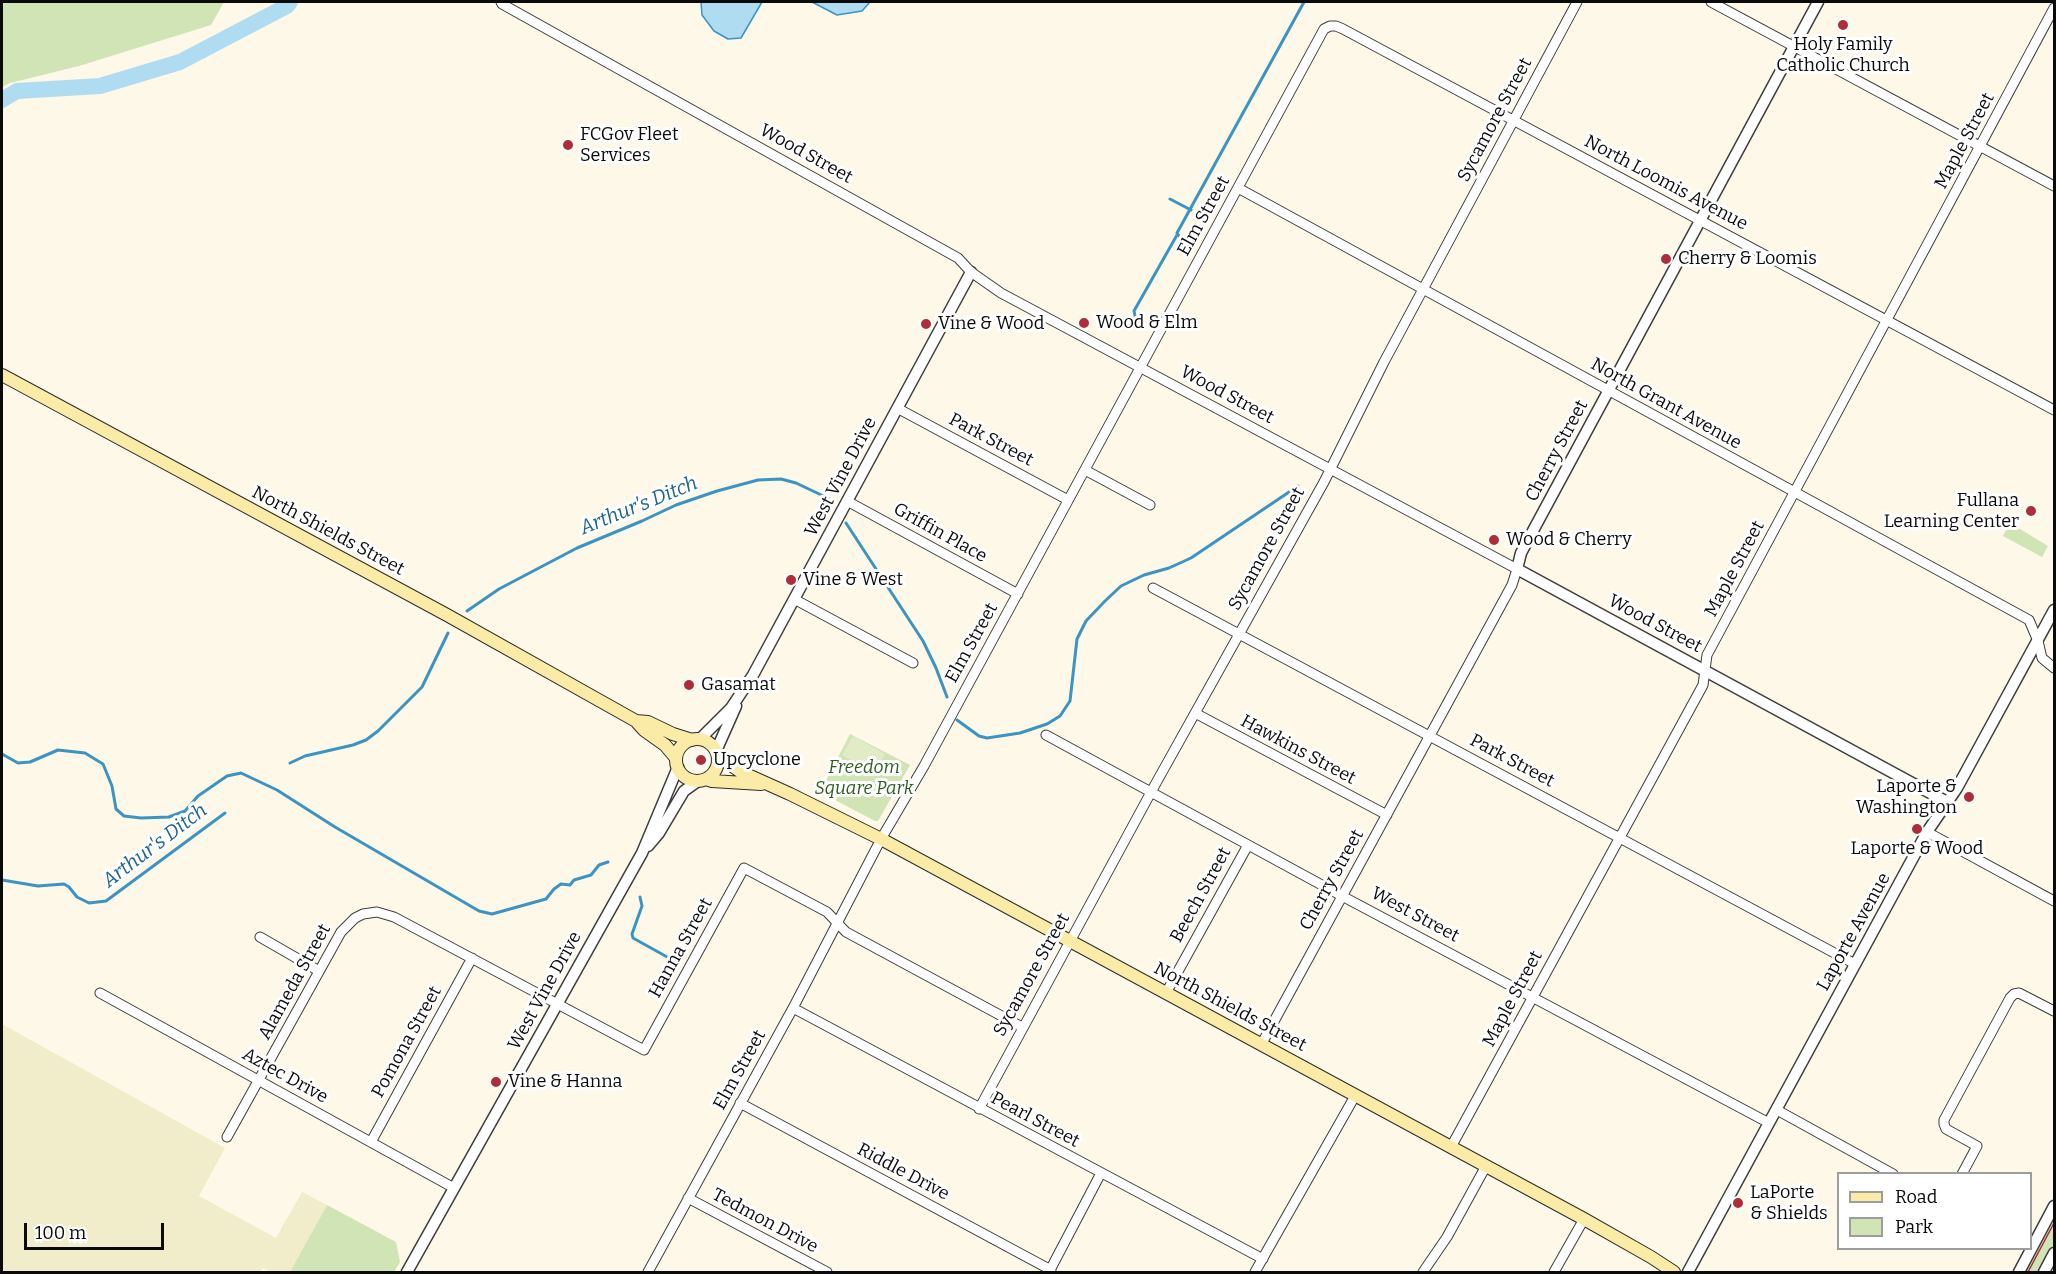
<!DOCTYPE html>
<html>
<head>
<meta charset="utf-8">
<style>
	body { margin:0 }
	#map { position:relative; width:2056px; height:1274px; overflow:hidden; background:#fef8e8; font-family:Bitter,serif }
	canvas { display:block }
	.frame { position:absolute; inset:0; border:3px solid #0a0a0a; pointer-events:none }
	.legend { position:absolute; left:1837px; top:1172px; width:195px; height:78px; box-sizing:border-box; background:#fff; border:2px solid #9d9d9d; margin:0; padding:8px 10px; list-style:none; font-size:18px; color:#0a0a0a }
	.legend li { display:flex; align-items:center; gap:12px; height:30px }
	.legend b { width:30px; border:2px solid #9d9d9d }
	.scale { position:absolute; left:24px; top:1223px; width:140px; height:27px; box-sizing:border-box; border:3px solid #0a0a0a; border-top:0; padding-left:8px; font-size:18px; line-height:21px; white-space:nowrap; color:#0a0a0a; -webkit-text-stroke:4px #fff; paint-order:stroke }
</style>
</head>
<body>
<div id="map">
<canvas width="2056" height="1274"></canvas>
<div class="frame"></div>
<ul class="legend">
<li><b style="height:8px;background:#faeca7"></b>Road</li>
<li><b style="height:16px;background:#d0e4b5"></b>Park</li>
</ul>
<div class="scale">100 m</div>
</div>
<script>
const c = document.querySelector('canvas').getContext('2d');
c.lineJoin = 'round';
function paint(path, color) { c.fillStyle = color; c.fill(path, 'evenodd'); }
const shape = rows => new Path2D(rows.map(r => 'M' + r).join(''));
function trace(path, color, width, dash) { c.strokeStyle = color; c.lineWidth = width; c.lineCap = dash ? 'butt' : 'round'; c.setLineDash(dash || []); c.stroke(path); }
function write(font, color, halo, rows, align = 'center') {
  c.font = font + ' Bitter,serif'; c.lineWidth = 6; c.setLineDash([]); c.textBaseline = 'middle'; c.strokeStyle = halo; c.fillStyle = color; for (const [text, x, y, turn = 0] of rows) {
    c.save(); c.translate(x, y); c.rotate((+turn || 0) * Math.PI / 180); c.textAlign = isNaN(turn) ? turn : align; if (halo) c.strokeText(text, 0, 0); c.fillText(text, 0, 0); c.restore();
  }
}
const farmland = shape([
	[2,1024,225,1148,199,1196,276,1238,302,1192,327,1205,290,1272,271,1272,263,1268,260,1272,2,1272]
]);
const green = shape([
	[2,2,224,2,211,25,79,66,10,83,2,87],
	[2010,523,2048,546,2042,557,2003,536],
	[850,734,910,765,878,821,875,821,820,792],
	[327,1205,396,1242,400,1262,394,1272,290,1272],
	[2054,1220,2054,1243,2039,1272,2025,1272]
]);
const pitch = shape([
	[853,736,885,754,875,773,842,755]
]);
const water = shape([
	[701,2,762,2,741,38,728,39,714,31,702,15,701,2],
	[812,2,870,2,862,11,837,15,812,2]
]);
const stream = shape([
	[1170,199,1191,210],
	[1182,240,1177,233,1304,2],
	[1136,320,1134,311,1177,235],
	[846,523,923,641,936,668,947,697],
	[467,611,499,589,577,548,642,521,676,505,717,491,758,480,781,479,796,483,834,501],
	[957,720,979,736,987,738,1020,733,1047,724,1060,716,1070,701,1077,639,1086,621,1105,601,1121,586,1144,575,1169,568,1191,558,1298,486],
	[2,754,18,763,30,762,58,750,85,753,103,764,112,786,116,809,124,816,141,818,169,817,185,811,198,796,227,776,241,773,277,790,335,827,479,911,492,914,546,899,554,889,561,884,570,885,574,880,591,875,599,865,608,862],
	[290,763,305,756,353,745,366,740,378,731,422,687,448,633],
	[2,880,38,886,64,884,69,887,77,897,89,903,106,901,225,813],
	[640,897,642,906,632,934,633,938,678,963]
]);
const river = shape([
	[2,100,17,91,100,86,180,62,287,6,290,2]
]);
const minor = shape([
	[501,2,502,4,958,258,971,272,1001,293,1517,569,1512,585,1261,1045],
	[1711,2,2054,186],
	[1238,188,2029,620,2038,641,2042,658,2054,668],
	[897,408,1068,500],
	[1085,470,1150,505],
	[847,501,1018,594],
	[1153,588,1855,964],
	[794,599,913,663],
	[1195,713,1387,815],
	[1046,735,1342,896,1769,1123],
	[1927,832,2054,901],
	[260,937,319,971],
	[100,993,454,1188],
	[1166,993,1248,845],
	[793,1008,1263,1259],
	[740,1103,1051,1270],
	[979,1109,1156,783,1324,482,1384,362,1577,2],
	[1777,1110,1893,1174],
	[227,1137,341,932,355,918,363,914,377,912,394,917,644,1050,744,868,827,912,846,932,1022,1027],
	[371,1142,472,958],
	[1451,1147,1703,685,1707,655,2054,8],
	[1962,1174,1977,1146,1946,1129,1944,1124,1944,1120,2010,998,2014,994,2019,993,2054,1011],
	[688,1198,827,1272],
	[648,1272,793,1008,881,839,924,766,1324,29,1330,26,1336,26,1343,29,2054,410],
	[1049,1272,1101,1173],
	[1255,1272,1355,1096],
	[1423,1272,1447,1237,1486,1166],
	[1554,1272,1584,1219]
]);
const tertiary = shape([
	[1818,2,1521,553,1517,569,1947,802],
	[700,739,731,708,753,675,971,272],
	[716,751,736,706],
	[648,846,659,833,684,791,698,781],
	[407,1272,642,853,678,767],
	[1688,1272,1927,832,1957,788,2054,610],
	[2019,1272,2054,1206],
	[2044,1272,2054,1253]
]);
const secondary = shape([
	[2,375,447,615,636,721,644,730,665,745,676,758],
	[636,721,648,722,673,734,692,740],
	'676 760a21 21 0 1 1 42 0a21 21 0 1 1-42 0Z',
	[718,756,741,772,790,794,881,839,1070,941,1584,1219,1651,1257,1674,1272],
	[706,779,712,781,761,784]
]);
const tram = shape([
	[2028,1272,2054,1223]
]);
const markers = [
	[1843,25,6,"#af2c39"],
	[568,145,6,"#af2c39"],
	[1666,259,6,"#af2c39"],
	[1084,323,6,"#af2c39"],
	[926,324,6,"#af2c39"],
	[2031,511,6,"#af2c39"],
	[1494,540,6,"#af2c39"],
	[791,580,6,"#af2c39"],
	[689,685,6,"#af2c39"],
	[701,760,6,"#af2c39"],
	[1969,797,6,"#af2c39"],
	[1917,829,6,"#af2c39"],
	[496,1082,6,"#af2c39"],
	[1738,1203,6,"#af2c39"]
];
const poiNames = [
	["Holy Family",1843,45,"center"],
	["Catholic Church",1843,66,"center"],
	["FCGov Fleet",580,135],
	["Services",580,156],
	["Cherry & Loomis",1678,259],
	["Wood & Elm",1096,323],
	["Vine & Wood",938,324],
	["Fullana",2019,501,"right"],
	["Learning Center",2019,522,"right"],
	["Wood & Cherry",1506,540],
	["Vine & West",803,580],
	["Gasamat",701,685],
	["Upcyclone",713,760],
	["Laporte &",1957,787,"right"],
	["Washington",1957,808,"right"],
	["Laporte & Wood",1917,849,"center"],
	["Vine & Hanna",508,1082],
	["LaPorte",1750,1193],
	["& Shields",1750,1214]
];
const streetNames = [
	["Sycamore Street",1495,120,-62],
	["Maple Street",1965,141,-62],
	["Wood Street",806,154,29],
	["North Loomis Avenue",1666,183,28],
	["Elm Street",1204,216,-61],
	["Wood Street",1227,395,28],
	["North Grant Avenue",1666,404,29],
	["Park Street",991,440,28],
	["Cherry Street",1557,451,-62],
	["West Vine Drive",841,477,-62],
	["North Shields Street",328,531,28],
	["Griffin Place",940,533,29],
	["Sycamore Street",1267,549,-61],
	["Maple Street",1735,569,-62],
	["Wood Street",1655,624,28],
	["Elm Street",972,643,-61],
	["Hawkins Street",1298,750,28],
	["Park Street",1512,761,28],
	["Cherry Street",1332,880,-61],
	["Beech Street",1201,895,-61],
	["West Street",1415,915,28],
	["Laporte Avenue",1854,932,-61],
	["Hanna Street",681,948,-61],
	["Sycamore Street",1032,975,-61],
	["Alameda Street",295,982,-61],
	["West Vine Drive",545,991,-61],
	["Maple Street",1513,999,-62],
	["North Shields Street",1230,1007,28],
	["Pomona Street",407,1042,-61],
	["Elm Street",740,1070,-61],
	["Aztec Drive",285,1076,29],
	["Pearl Street",1035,1120,28],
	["Riddle Drive",903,1172,28],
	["Tedmon Drive",765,1221,28]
];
const parkNames = [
	["Freedom",864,768],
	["Square Park",864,789]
];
const waterNames = [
	["Arthur's Ditch",639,506,-22],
	["Arthur's Ditch",155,846,-37]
];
paint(farmland, '#f1ecca');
paint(green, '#d0e4b5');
paint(pitch, '#e1ecc6');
paint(water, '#b0dcf1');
trace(water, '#3c94c3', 1.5);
trace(stream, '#3c94c3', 3);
trace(river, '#b0dcf1', 16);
trace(minor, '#3d3d3d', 11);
trace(tertiary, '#3d3d3d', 13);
trace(secondary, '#2c2c2c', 14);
trace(minor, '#fff', 9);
trace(tertiary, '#fff', 10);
trace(secondary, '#faeca7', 12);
trace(tram, '#af2c39', 1.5);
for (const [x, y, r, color] of markers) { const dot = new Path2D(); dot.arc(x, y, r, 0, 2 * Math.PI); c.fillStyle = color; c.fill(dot); trace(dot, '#fff', 2); }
write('18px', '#0a0a0a', '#fff', poiNames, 'left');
write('18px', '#0a0a0a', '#fff', streetNames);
write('italic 18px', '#2f5c20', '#fff', parkNames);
write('italic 20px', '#1d6492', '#fff', waterNames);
</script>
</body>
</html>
